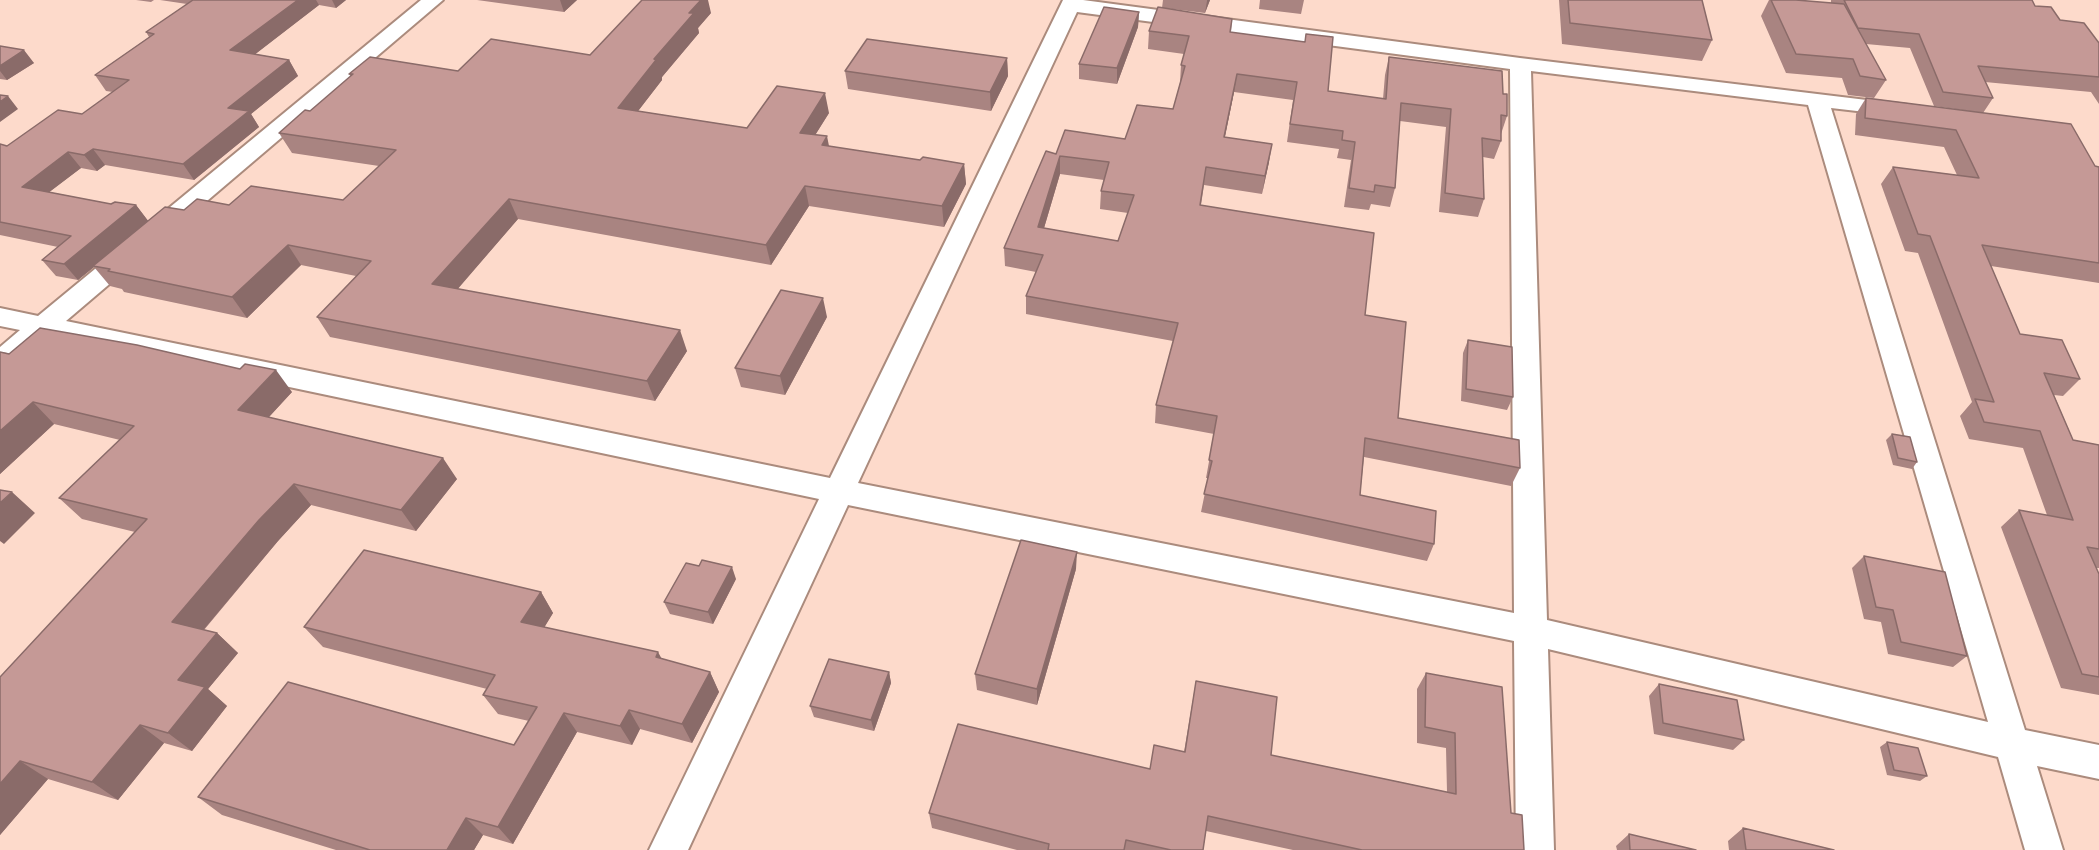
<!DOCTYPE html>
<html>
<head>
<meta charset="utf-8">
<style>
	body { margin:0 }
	canvas { display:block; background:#fddacb }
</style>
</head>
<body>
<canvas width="2099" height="850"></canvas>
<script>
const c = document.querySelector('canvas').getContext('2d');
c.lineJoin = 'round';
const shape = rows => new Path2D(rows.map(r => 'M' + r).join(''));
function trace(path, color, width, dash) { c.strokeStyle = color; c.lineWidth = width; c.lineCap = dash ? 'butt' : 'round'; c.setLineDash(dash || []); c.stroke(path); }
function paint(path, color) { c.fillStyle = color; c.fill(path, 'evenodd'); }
const street = shape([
	[421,0,443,0,66,321,830,478,1063,0,1083,0,1520,58,1908,105,1911,110,1908,115,1900,116,1831,108,2025,730,2099,745,2099,779,2037,766,2063,850,2025,850,1998,757,1548,649,1554,850,1516,850,1514,641,848,505,688,850,649,850,819,499,48,336,10,369,0,372,0,347,20,330,0,326,0,308,38,316,421,0],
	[1077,12,1510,69,1514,613,858,483,1077,12],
	[1531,71,1808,105,1988,722,1547,620,1531,71]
]);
const wall = shape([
	[136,0,154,0,151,2],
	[160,0,346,0,336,8,319,5,255,54,289,60,298,76,251,114,259,127,194,180,105,165,97,171,81,168,49,192,111,204,136,205,148,221,184,210,229,205,343,200,379,166,292,153,279,133,310,111,351,77,349,74,458,71,590,55,711,13,698,28,699,33,662,77,662,80,638,111,747,128,829,113,815,135,829,147,920,160,964,164,966,184,944,227,809,206,771,265,518,219,457,289,687,351,655,401,330,337,317,317,356,276,301,265,247,318,124,292,122,289,110,286,94,267,78,280,56,276,42,260,58,247,0,235,0,144,7,146,82,114,113,92,106,91,95,75,149,37,146,32,187,4],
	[477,0,577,0,564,12],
	[1163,0,1210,0,1205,13,1164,8,1232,19,1231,33,1328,91,1383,99,1385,75,1389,57,1503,94,1507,116,1501,134,1501,141,1494,159,1483,157,1484,199,1478,217,1439,212,1446,127,1400,121,1395,188,1390,207,1371,204,1369,210,1344,207,1351,160,1337,158,1339,149,1287,142,1293,100,1234,92,1225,137,1269,162,1262,194,1204,185,1201,205,1365,315,1398,418,1520,468,1511,486,1364,457,1360,495,1434,544,1427,561,1201,512,1208,478,1206,478,1214,434,1155,423,1156,405,1173,341,1026,314,1026,296,1036,272,1005,266,1004,248,1056,154,1125,139,1173,109,1180,83,1181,65,1184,54,1148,49,1149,31,1162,8],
	[1060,174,1104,180,1101,191,1100,209,1128,213,1118,241,1044,228],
	[1260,0,1304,0,1301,14,1259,9],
	[1557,0,1702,0,1712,40,1702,61,1562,44,1559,0],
	[1769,0,1796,0,1831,3,1831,0,2032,0,2035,6,2099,43,2099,104,2091,92,1985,82,1993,98,1983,113,1934,106,1910,48,1866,44,1886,80,1874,98,1848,95,1842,78,1786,73,1761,16],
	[1139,12,1138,27,1117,84,1079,79,1079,64],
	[0,46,34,63,7,80,0,79],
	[1007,58,1008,76,991,111,848,89,845,71],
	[1866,98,2099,167,2099,283,1991,266,2020,334,2080,379,2063,396,2054,395,2073,440,2099,445,2099,568,2096,568,2099,574,2099,695,2061,688,2001,527,2019,510,2047,515,2023,448,1969,439,1960,416,1972,402,1918,253,1905,251,1881,184,1893,167,1957,175,1944,147,1855,135,1856,114],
	[827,317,785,395,741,387,735,368],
	[1468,340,1513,397,1507,410,1461,401,1463,353],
	[0,352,292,392,269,417,457,479,416,531,311,505,278,541,204,630,217,633,238,653,208,689,227,706,192,751,164,743,118,800,48,779,0,835,0,677,135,532,82,519,59,498,120,440,54,424,0,474],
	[1892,434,1917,462,1912,469,1893,465,1886,440],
	[1864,556,1967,656,1953,667,1888,654,1881,622,1864,619,1852,568],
	[1076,569,1037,705,977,690,975,674],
	[736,579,713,624,670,614,664,602],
	[541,592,553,613,544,627,710,672,719,692,692,743,640,729,632,745,577,732,513,844,483,835,474,850,336,850,222,815,198,797,514,745,529,721,498,714,483,695,487,689,323,647,304,627],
	[889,672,891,683,874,731,814,717,810,706],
	[1426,673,1511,813,1524,850,1293,850,1206,831,1203,850,1017,850,932,828,929,813,1150,769,1184,752,1196,681,1271,755,1447,792,1446,748,1417,743,1417,689],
	[1659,684,1744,740,1733,750,1654,734,1649,696],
	[1887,742,1927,776,1920,781,1887,775,1880,747],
	[1743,828,1834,850,1729,850,1728,841],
	[1629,834,1696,850,1617,850,1616,846]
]);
const shadedWall = shape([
	[298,0,316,0,319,5,240,66,230,50],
	[332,0,346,0,336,8],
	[560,0,577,0,564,12],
	[701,0,708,0,711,13,698,28,699,33,662,77,662,80,625,128,618,108,689,13],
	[1207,0,1210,0,1205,13,1207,1],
	[1139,12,1138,27,1117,84,1117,68],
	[24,50,34,63,7,80,0,71,0,66],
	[1007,58,1008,76,991,111,990,92],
	[289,60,298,76,251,114,259,127,194,180,183,164,228,108],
	[1237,74,1234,92,1221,155,1224,137],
	[825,93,829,113,804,153,800,133],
	[8,96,18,109,0,122,0,102],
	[827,136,831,156,822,145],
	[1272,144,1269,162,1262,194,1265,176],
	[93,149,105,165,97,171,84,155],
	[68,152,81,168,35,203,22,187],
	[1060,156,1060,174,1039,245,1038,227],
	[964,164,966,184,944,227,942,206],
	[805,186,809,206,771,265,766,245],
	[509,199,518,219,444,305,432,284],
	[136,205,149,222,93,266,94,267,78,280,64,264],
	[288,245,301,265,247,318,232,297],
	[823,298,827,317,785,395,780,376],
	[680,330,687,351,655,401,647,381],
	[276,370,292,392,256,431,238,410],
	[33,402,54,424,0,474,0,431],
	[443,458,457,479,416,531,401,510],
	[294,484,311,505,278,541,194,641,172,622,259,520],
	[12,492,35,513,4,544,0,541,0,503],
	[1077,552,1076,569,1037,705,1037,689],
	[732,567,736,579,713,624,708,612],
	[541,592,553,613,535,643,521,622],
	[217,633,238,653,208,689,227,706,192,751,168,733,178,680],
	[658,652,669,672,656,657],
	[710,672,719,692,692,743,682,724],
	[889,672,891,683,874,731,871,720],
	[629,710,640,729,632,745,620,726],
	[564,713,577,732,513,844,498,827],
	[140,725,164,743,118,800,92,782],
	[20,761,48,779,0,835,0,784],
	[466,818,483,835,474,850,447,850]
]);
const building = shape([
	[193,0,298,0,230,50,289,60,228,108,249,111,183,164,93,149,84,155,68,152,22,187,111,204,115,202,136,205,64,264,42,260,71,236,0,222,0,144,7,146,58,110,82,114,129,80,95,75,154,34,146,32,193,0],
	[642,0,701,0,689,13,694,13,654,59,656,60,618,108,747,128,777,86,825,93,800,133,827,136,822,145,920,160,923,157,964,164,942,206,805,186,766,245,509,199,432,284,680,330,647,381,317,317,371,261,288,245,232,297,108,271,110,269,93,266,165,207,184,210,197,199,229,205,251,186,343,200,396,150,279,133,305,110,310,111,353,74,349,74,370,57,458,71,491,39,590,55,642,0],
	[1568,0,1702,0,1712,40,1570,23,1568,0],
	[1771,0,1796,0,1844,4,1886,80,1860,76,1853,59,1796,54,1771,0],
	[1844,0,2032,0,2035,6,2051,7,2060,20,2084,23,2099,43,2099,77,1978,66,1993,98,1943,92,1919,34,1858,28,1844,0],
	[1104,7,1139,12,1117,68,1079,64,1104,7],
	[1158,7,1232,19,1230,32,1305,42,1306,34,1333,37,1328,91,1386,99,1389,57,1502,71,1503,94,1507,94,1507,116,1501,115,1501,141,1482,138,1484,199,1445,193,1451,109,1401,103,1395,188,1375,185,1374,192,1349,188,1355,142,1342,140,1343,131,1290,124,1297,82,1237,74,1224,137,1272,144,1265,176,1206,167,1200,205,1374,233,1365,315,1406,322,1398,418,1519,440,1520,468,1365,438,1360,495,1436,511,1434,544,1204,494,1212,461,1209,460,1217,416,1156,405,1178,323,1026,296,1043,255,1004,248,1046,151,1056,154,1065,130,1125,139,1137,105,1173,109,1185,66,1181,65,1189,36,1149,31,1158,7],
	[1060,156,1109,162,1101,191,1134,195,1118,241,1038,227,1060,156],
	[867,39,1007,58,990,92,845,71,867,39],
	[0,46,24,50,0,66,0,46],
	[0,95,8,96,0,102,0,95],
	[1866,98,2071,124,2095,166,2099,167,2099,263,1982,245,2020,334,2062,340,2080,379,2044,373,2073,440,2099,445,2099,549,2087,547,2099,574,2099,677,2082,674,2019,510,2073,520,2040,431,1984,422,1975,399,1994,402,1930,236,1918,234,1893,167,1979,178,1956,130,1865,118,1866,98],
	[781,290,823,298,780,376,735,368,781,290],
	[40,328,137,345,240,369,245,364,276,370,238,410,443,458,401,510,294,484,259,520,172,622,217,633,178,680,205,687,168,733,140,725,92,782,20,761,0,784,0,677,147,519,59,498,134,426,33,402,0,431,0,352,9,354,40,328],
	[1468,340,1512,347,1513,397,1466,389,1468,340],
	[1892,434,1910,437,1917,462,1898,458,1892,434],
	[0,490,12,492,0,503,0,490],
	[1021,540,1077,552,1037,689,975,674,1021,540],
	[364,550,541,592,521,622,658,652,656,657,710,672,682,724,629,710,620,726,564,713,498,827,466,818,447,850,370,850,198,797,288,682,514,745,537,707,483,695,495,675,304,627,364,550],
	[1864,556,1945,572,1967,656,1901,642,1893,610,1876,607,1864,556],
	[702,560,732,567,708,612,664,602,686,563,699,566,702,560],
	[829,659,889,672,871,720,810,706,829,659],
	[1426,673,1502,687,1511,813,1522,815,1524,850,1362,850,1208,816,1203,850,1171,850,1126,840,1124,850,1048,850,1049,844,929,813,958,724,1150,769,1154,745,1185,752,1196,681,1277,697,1271,755,1456,794,1455,733,1425,727,1426,673],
	[1659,684,1737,700,1744,740,1663,723,1659,684],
	[1887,742,1918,748,1927,776,1894,770,1887,742],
	[1743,828,1834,850,1746,850,1743,828],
	[1629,834,1696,850,1630,850,1629,834]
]);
trace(street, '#ab8b7d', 4);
paint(street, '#fff');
paint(wall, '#a98481');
paint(shadedWall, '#8a6b69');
paint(building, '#c59996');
trace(building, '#8a6b69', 1.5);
</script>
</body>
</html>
